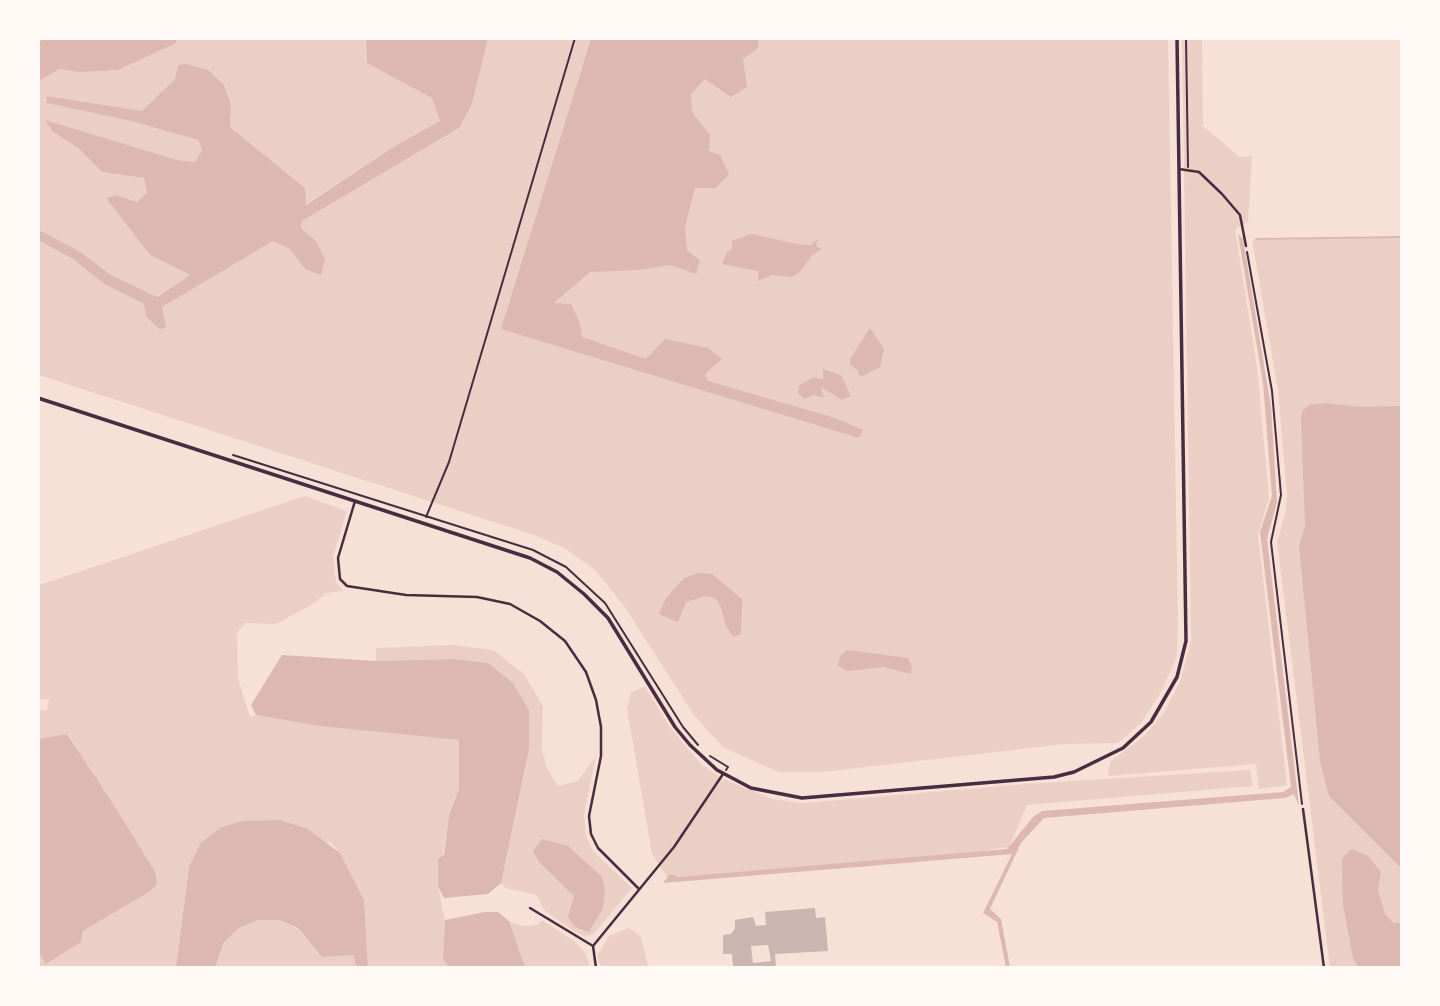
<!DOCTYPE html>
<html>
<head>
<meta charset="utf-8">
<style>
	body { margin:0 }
	#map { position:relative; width:1440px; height:1006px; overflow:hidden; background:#f7e1d7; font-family:Montserrat,sans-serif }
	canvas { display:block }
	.frame { position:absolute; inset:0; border:40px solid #fffaf5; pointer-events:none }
</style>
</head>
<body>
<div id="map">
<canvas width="1440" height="1006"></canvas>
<div class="frame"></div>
</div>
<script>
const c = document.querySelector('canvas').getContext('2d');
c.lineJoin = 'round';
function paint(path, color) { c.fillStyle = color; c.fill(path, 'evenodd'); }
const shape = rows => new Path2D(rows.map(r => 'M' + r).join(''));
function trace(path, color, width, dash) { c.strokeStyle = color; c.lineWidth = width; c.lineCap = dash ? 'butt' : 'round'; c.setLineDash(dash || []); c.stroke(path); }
const green = shape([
	[176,39,366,39,367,63,433,98,440,121,395,146,305,205,305,188,230,127,231,105,175,79,142,111,47,96,46,103,131,121,198,140,202,150,195,162,177,160,46,121,52,131,78,148,102,172,144,178,147,193,137,202,117,195,106,198,150,255,190,275,156,297,111,275,79,251,39,230,38,81,59,69,79,72,149,55,175,43],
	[488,39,1168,39,1178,619,1177,656,1161,692,1141,723,1118,743,1066,744,822,772,778,772,723,747,712,735,694,715,624,606,595,570,564,548,534,535,39,375,38,241,73,259,104,284,144,304,162,307,273,240,290,248,305,269,316,241,301,228,302,221,459,128,472,104],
	[1182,39,1202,39,1203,126,1240,157,1252,156,1248,222,1235,229,1257,367,1269,498,1258,535,1287,785,1259,789,1256,764,1108,776,1110,762,1144,736,1164,713,1181,679,1191,641],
	[1401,237,1401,967,1330,967,1277,542,1285,515,1287,495,1278,390,1252,240],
	[305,496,347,511,333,557,336,582,344,591,326,593,313,604,276,624,245,623,237,633,238,678,250,717,256,715,319,726,459,740,459,789,449,815,438,887,445,920,443,959,449,967,368,967,364,900,340,853,330,842,189,867,176,967,39,967,38,951,47,963,81,942,83,931,149,892,157,883,68,734,39,739,39,711,47,710,49,699,39,700,39,585],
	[454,645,493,650,524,674,543,706,542,750,547,768,558,786,578,781,596,756,584,815,586,836,593,851,632,888,593,935,583,936,572,930,545,911,536,895,506,888,501,883,529,749,529,710,513,683,487,663,454,659,376,661,376,648],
	[645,687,672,730,701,764,721,778,772,799,802,803,1025,784,1250,770,1253,786,1027,805,1009,847,863,867,669,880,652,854,627,709,631,692],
	[258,920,279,920,298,929,322,957,354,955,356,967,215,968,224,942,239,928],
	[542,920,577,943,586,954,590,967,525,967,509,921,523,926,537,925],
	[629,928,641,937,648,967,601,967,597,956,609,936]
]);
const water = shape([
	[49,38,176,38,176,43,118,70,79,72,59,69,39,81,39,41],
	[366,39,488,39,472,104,459,128,302,221,301,228,316,241,325,259,321,275,305,269,290,249,273,241,162,307,166,328,159,329,146,316,144,304,104,284,73,259,39,241,39,230,79,251,111,275,157,297,190,275,150,255,106,198,117,195,137,202,147,193,144,178,102,172,78,148,52,131,45,120,177,160,195,162,202,150,198,140,131,121,46,103,47,96,142,111,175,79,178,65,186,64,208,70,224,85,231,105,230,127,305,188,306,205,395,146,440,121,432,98,367,63],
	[591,39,758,39,758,48,743,59,747,87,731,97,705,79,691,94,692,112,710,135,709,151,720,155,729,174,716,188,695,188,685,227,687,250,700,261,696,274,670,265,638,270,590,272,554,303,571,304,580,324,582,337,646,359,665,339,708,348,722,359,705,374,708,381,835,418,863,430,859,438,501,329],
	[751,234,797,244,811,245,818,239,816,246,822,249,812,255,800,272,791,277,772,275,758,281,758,271,722,264,727,252,732,249,732,241],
	[1238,234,1243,239,1271,407,1277,502,1267,539,1299,806,1294,794,1285,798,1044,818,1021,843,990,909,1001,919,1010,967,1006,967,997,922,983,913,1012,854,663,883,670,874,678,877,1007,849,1033,817,1042,811,1283,792,1291,787,1260,532,1272,496,1263,383],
	[870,328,884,349,880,367,860,377,858,371,850,364,850,359],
	[823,369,841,375,851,396,842,400,821,387,824,398,814,395,804,399,798,393,799,386,813,377,823,379],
	[1325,403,1361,407,1401,406,1401,868,1329,796,1320,761,1299,546,1305,526,1301,417,1303,410,1309,405],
	[698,573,712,574,742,599,741,634,733,637,726,626,720,605,715,598,706,596,686,602,678,622,659,614,666,598,684,578],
	[847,650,908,658,912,667,911,674,884,667,848,671,838,666,840,656],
	[282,655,376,661,454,659,488,663,513,683,529,710,529,749,501,883,488,894,444,898,438,887,438,859,444,855,449,815,459,789,459,740,319,726,256,715,251,705],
	[67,734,117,810,155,872,157,884,149,892,83,931,81,942,46,964,38,951,39,739],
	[280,820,308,829,340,853,364,900,368,967,356,967,354,955,322,957,298,928,279,920,258,920,239,928,224,942,215,967,176,967,189,867,201,843,220,828,242,821],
	[542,839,568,846,602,877,605,889,603,908,589,932,575,927,568,917,574,896,539,862,533,851],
	[1351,849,1368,856,1381,872,1378,890,1385,914,1394,923,1401,923,1401,967,1358,967,1353,958,1343,905,1342,859],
	[485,912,498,912,509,921,525,967,449,967,443,959,445,920]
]);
const stream = shape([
	[1256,239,1402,237]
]);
const building = shape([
	[815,908,816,918,825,917,828,951,775,954,776,968,733,966,732,954,723,954,723,935,731,934,735,928,735,920,753,917,756,926,766,925,765,912],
	[768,945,771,961,753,963,751,946]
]);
const path = shape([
	[1186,38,1188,167],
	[1247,252,1272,391,1281,495,1271,542,1302,804],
	[233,455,533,550,566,567,605,603,683,727,698,745],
	[426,517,449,462,575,38],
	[710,756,728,767,726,770]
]);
const minor = shape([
	[1179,169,1199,172,1222,194,1240,215,1246,246],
	[355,501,338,558,340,579,347,586,406,595,477,597,510,604,540,621,565,641,586,672,596,700,601,727,601,756,589,816,591,834,598,848,639,889],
	[1303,809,1324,968],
	[530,908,593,946],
	[596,968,593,946,674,847,723,774],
	[931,968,949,968]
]);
const tertiary = shape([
	[38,398,530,558,557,572,584,594,608,618,675,727,690,745,717,770,751,788,802,798,1054,777,1074,772,1123,748,1151,722,1177,677,1186,641,1177,38]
]);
paint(green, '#ebcfc5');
paint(water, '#dcb8b0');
trace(stream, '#dcb8b0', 2);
paint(building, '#ccb4b1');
trace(path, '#4a2c40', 2);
trace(minor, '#4a2c40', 2.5);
trace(tertiary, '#4a2c40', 3.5);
</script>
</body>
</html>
